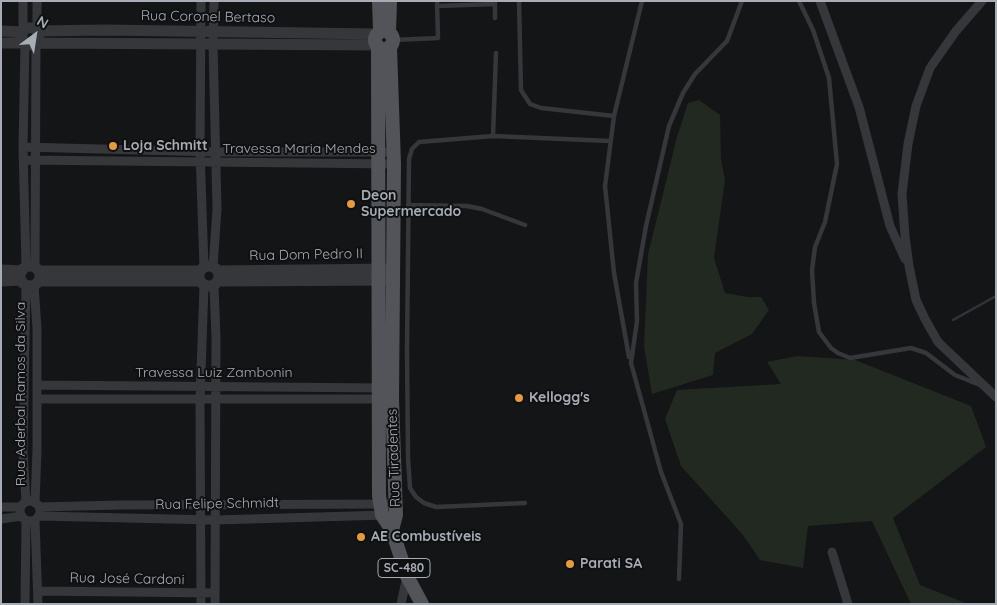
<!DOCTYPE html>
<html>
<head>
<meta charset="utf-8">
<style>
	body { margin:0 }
	#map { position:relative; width:997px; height:605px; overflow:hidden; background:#141516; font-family:Quicksand,sans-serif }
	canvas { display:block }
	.frame { position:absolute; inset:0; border:2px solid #a7adb5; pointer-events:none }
	.north { position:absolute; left:10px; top:10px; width:50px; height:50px; -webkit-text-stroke:4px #0f1011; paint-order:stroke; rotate:31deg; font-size:14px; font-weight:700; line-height:20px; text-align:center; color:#a7adb5 }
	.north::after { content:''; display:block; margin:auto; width:18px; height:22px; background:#a7adb5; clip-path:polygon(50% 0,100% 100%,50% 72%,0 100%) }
</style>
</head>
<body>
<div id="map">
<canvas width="997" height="605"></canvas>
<div class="frame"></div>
<div class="north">N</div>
</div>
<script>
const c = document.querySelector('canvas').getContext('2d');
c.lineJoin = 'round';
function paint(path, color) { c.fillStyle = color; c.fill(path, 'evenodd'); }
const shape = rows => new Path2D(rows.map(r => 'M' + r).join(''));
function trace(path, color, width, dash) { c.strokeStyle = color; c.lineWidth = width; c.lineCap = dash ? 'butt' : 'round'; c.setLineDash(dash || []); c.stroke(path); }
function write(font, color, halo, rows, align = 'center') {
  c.font = font + ' Quicksand,sans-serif'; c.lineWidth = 4; c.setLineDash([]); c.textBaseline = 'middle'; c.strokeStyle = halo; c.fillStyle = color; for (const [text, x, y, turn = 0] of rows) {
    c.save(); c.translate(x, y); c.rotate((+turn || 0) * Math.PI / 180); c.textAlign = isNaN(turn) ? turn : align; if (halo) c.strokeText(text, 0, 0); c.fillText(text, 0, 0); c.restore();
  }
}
const green = shape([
	[699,100,720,115,721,159,725,180,714,258,725,293,748,297,761,297,769,310,752,334,715,353,713,375,652,394,644,347,648,254,677,137,688,103],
	[797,356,855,360,971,406,986,447,893,518,920,585,963,602,964,604,911,604,872,521,808,526,803,568,760,560,743,535,681,466,665,419,677,390,781,384,767,362]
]);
const stream = shape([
	[953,320,996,296]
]);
const service = shape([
	[519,1,521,90,530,104,541,108,614,116,642,1],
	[799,1,813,30,829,78,837,164,825,222,815,247,812,270,814,303,819,332,831,348,838,353,850,358,911,348,926,353,955,375,980,385],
	[495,4,495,18],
	[437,6,495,4,495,1],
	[394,40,438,38,437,1],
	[614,116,605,186,614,273,629,357],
	[493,136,496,53],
	[408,205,467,206,482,209,525,225],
	[525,503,436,507,424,503,416,497,410,488,408,458,407,350,409,159,412,149,419,142,493,136,610,141],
	[679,579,681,524,661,472,631,363,637,321,636,283,646,226,669,126,683,93,695,74,727,41,742,1]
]);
const minor = shape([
	[201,1,200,151,204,267],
	[820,1,859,107,890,226,905,259],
	[982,1,956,31,930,68,916,106,908,144,902,194,905,236,909,266,916,300,925,319,938,342,996,397],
	[23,30,23,1],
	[37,30,37,1],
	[25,44,23,147,26,266],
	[23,147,215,152,393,152],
	[24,160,394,164],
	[35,266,36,44],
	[213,267,217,209,213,44,214,1],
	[34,285,37,329,37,450,35,503],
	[214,286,216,338,215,604],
	[37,385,384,388],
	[37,399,382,399],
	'20 511a10 10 0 1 1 20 0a10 10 0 1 1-20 0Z',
	[26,502,23,451,26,284],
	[1,507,21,507],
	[39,507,120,505,396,504],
	[39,516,215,520,386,515],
	[1,519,22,516],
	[35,520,38,604],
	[832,552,848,604],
	[38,591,215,593],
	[25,604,26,520],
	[201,604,200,400,204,286],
	[401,604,407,576]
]);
const tertiary = shape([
	[1,31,23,32],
	[38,31,39,39,37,43,33,45,28,45,24,43,21,34,23,30,28,28,33,28,38,31,105,30,377,34],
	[1,43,24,43],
	[37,43,377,45],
	'199 276a10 10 0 1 1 20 0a10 10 0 1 1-20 0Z',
	'20 276a10 10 0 1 1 20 0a10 10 0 1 1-20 0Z',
	[1,270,22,271],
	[39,271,200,271],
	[218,271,393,269],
	[1,281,21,280],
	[39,281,199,281],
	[218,281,393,280]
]);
const primary = shape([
	[379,1,380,31],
	'375 40a9 9 0 1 1 18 0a9 9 0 1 1-18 0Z',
	[389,32,390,1],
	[378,47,379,496,382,515,392,530,407,576,422,604],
	[390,48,394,164,392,399,396,515,392,530]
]);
const markers = [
	[113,146,5,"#e59a3d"],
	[351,204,5,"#e59a3d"],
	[519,398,5,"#e59a3d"],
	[361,537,5,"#e59a3d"],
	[570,564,5,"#e59a3d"]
];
const shields = [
	[404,568,52]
];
const shieldNames = [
	["SC-480",404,568]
];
const streetNames = [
	["Rua Coronel Bertaso",208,17,1],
	["Travessa Maria Mendes",299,149],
	["Rua Dom Pedro II",306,255,-1],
	["Travessa Luiz Zambonin",214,373],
	["Rua Aderbal Ramos da Silva",21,394,-90],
	["Rua Tiradentes",394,458,-92],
	["Rua Felipe Schmidt",217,504,-1],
	["Rua José Cardoni",127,579,1]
];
const poiNames = [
	["Loja Schmitt",123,146],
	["Deon",361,196],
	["Supermercado",361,212],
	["Kellogg's",529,398],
	["AE Combustíveis",371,537],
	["Parati SA",580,564]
];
paint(green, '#212921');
trace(stream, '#2e363b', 2.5);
trace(service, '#36373b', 4.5);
trace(minor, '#36373b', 9);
trace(tertiary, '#36373b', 11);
trace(primary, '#52545a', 14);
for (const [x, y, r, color] of markers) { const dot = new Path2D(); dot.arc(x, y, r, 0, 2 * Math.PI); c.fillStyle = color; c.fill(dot); trace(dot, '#0f1011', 2); }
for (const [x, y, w] of shields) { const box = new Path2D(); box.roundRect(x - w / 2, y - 9.5, w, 19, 4); c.fillStyle = '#0f1011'; c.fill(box); trace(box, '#a7adb5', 1); }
write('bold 12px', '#a7adb5', null, shieldNames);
write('14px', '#a7adb5', '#0f1011', streetNames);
write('bold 14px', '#a7adb5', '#0f1011', poiNames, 'left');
</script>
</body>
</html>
